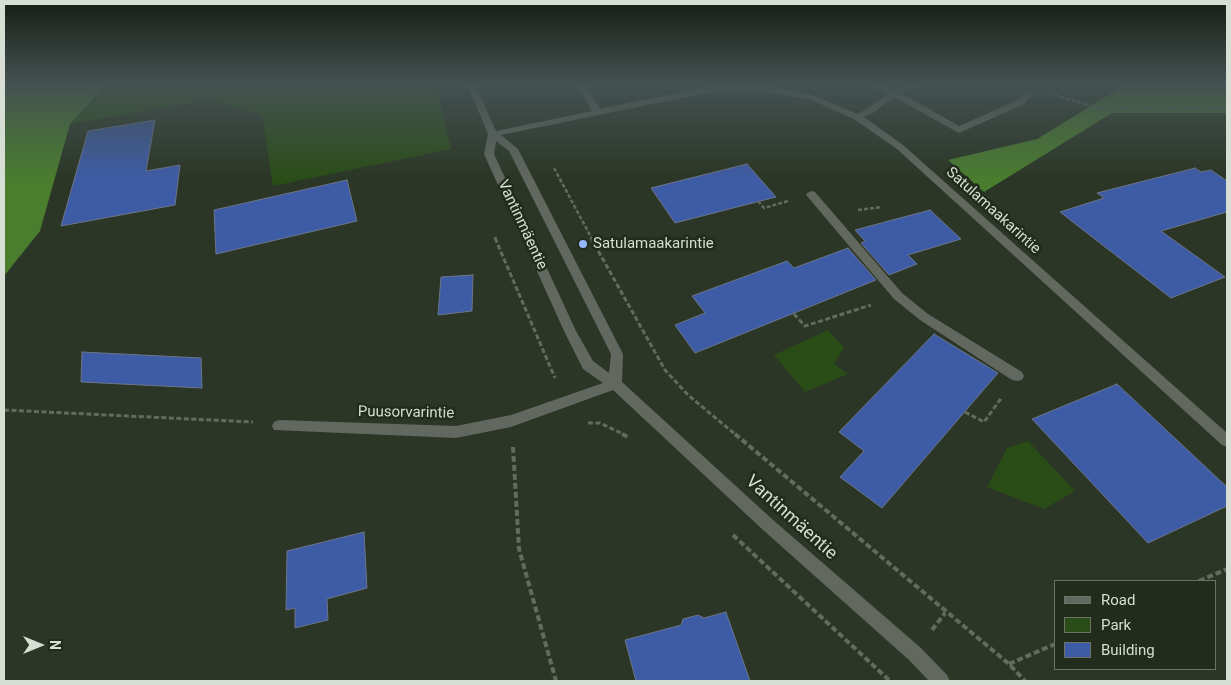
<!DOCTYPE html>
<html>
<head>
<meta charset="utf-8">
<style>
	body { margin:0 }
	#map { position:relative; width:1231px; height:685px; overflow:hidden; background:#2b3626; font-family:Roboto,sans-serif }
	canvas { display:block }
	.frame { position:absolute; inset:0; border:5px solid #d7ded3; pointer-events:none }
	.legend { position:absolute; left:1054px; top:580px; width:162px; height:90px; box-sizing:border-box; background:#212c1c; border:1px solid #6a7365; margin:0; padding:6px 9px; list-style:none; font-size:15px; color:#d7ded3 }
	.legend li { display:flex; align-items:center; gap:10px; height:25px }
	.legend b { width:25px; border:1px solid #6a7365 }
	.north { position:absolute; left:15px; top:620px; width:50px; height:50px; -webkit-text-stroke:4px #212c1c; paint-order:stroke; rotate:90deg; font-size:14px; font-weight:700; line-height:20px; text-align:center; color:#d7ded3 }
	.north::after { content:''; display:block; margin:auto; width:18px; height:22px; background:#d7ded3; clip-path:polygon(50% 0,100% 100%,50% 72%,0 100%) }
</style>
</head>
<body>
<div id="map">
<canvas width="1231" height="685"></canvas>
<div class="frame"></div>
<ul class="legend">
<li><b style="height:6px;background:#626860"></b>Road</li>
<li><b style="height:14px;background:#2a4d17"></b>Park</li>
<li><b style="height:14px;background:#3e5ca6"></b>Building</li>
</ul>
<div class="north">N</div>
</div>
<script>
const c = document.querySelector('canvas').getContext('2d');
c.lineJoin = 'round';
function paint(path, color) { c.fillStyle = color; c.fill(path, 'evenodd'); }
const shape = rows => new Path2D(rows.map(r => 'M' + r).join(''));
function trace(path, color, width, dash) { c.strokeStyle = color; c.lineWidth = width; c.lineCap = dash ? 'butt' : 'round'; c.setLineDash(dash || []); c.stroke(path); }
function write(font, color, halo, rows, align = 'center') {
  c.font = font + ' Roboto,sans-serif'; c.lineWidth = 5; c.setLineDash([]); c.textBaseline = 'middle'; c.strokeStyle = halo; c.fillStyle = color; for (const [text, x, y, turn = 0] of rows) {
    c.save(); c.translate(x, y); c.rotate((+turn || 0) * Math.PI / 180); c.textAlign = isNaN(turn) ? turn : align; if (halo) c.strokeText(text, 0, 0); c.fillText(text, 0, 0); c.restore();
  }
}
const green = shape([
	[107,84,436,84,451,149,273,186,262,115,209,100,70,124],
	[828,330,844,348,834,364,848,374,805,392,774,355],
	[1028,441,1075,491,1044,509,987,487,1007,448]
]);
const forest = shape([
	[4,84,107,84,70,124,40,231,4,276],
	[1127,84,1227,84,1227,113,1112,113,984,192,948,160,1037,139]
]);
const building = shape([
	[155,120,146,171,180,165,175,205,61,226,88,131,155,120],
	[747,164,776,197,675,223,651,188,747,164],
	[1195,168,1201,172,1211,170,1227,181,1227,212,1161,231,1225,277,1171,298,1060,212,1104,198,1097,193,1195,168],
	[347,180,357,221,216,254,214,210,347,180],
	[930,210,961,239,908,255,917,264,889,275,861,243,865,241,855,230,930,210],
	[848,248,876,280,695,353,675,325,705,313,692,296,787,261,794,268,848,248],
	[473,275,472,311,438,315,441,277,473,275],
	[934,334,998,373,882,508,840,477,864,451,839,432,934,334],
	[82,352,201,358,202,388,81,382,82,352],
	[1117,384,1227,487,1227,506,1148,543,1032,419,1117,384],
	[364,532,367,588,327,599,328,620,295,628,295,608,286,610,287,551,364,532],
	[726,612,750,681,636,681,625,640,681,625,683,619,698,615,704,618,726,612]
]);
const pathFar2 = shape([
	[1049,93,1100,109,1227,108],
	[554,168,592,239],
	[758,201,764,208,788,201],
	[858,210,882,207],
	[495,237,496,239]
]);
const pathFar1 = shape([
	[495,238,555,378],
	[591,238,665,370,688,395,736,435],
	[794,314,805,326,871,305],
	[4,410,253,422],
	[965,412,984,422,1002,397],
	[588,423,600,423,625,435]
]);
const path = shape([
	[622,434,630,438],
	[735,434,1009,664,1025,681],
	[513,447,519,549,556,681],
	[733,535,890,681],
	[1199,581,1227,569],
	[932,630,945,613],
	[1009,664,1055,644]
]);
const minor = shape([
	[467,84,475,84,496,131,592,111,577,84,585,84,600,109,706,87,740,85,771,87,811,94,857,114,867,109,888,94,866,84,879,84,894,90,912,84,925,84,901,93,959,126,1018,100,1025,91,1031,91,1032,93,1024,104,959,133,894,97,873,113,864,117,903,145,1227,433,1227,447,1222,445,897,149,854,119,809,99,771,93,740,91,706,93,501,135,518,149,623,354,622,382,772,519,921,648,947,675,950,681,929,681,909,660,762,529,613,390,511,427,456,438,274,430,272,426,274,422,279,420,456,426,511,415,603,383,583,369,564,331,484,154,488,134,467,84],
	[496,141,509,151,611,354,609,373,593,361,576,331,494,154,496,141],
	[811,191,815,192,902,293,928,314,1022,372,1024,376,1022,380,1017,381,1012,380,920,320,894,299,807,196,806,194,811,191]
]);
const markers = [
	[583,244,5,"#96b6fd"]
];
const streetNames = [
	["Satulamaakarintie",993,211,42],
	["Vantinmäentie",522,225,65],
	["Puusorvarintie",406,413,1]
];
const poiNames = [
	["Satulamaakarintie",593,244]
];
const nearStreetnames = [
	["Vantinmäentie",791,518,42]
];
paint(green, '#2a4d17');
paint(forest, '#4a7d2e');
paint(building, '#3e5ca6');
trace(building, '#6c7589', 1);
trace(pathFar2, '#626c5d', 2.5, [4, 2]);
trace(pathFar1, '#626c5d', 3, [5, 2.5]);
trace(path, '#626c5d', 4, [6, 3]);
paint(minor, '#626860');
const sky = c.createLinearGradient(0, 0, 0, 180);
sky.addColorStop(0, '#181e15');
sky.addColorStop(0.47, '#445252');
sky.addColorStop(1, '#44525200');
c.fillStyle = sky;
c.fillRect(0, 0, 1231, 180);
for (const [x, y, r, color] of markers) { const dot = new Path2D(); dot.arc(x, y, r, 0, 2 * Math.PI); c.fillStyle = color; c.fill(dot); trace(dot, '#212c1c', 2); }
write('15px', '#d7ded3', '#212c1c', streetNames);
write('15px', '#d7ded3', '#212c1c', poiNames, 'left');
write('18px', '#d7ded3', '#212c1c', nearStreetnames);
</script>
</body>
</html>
